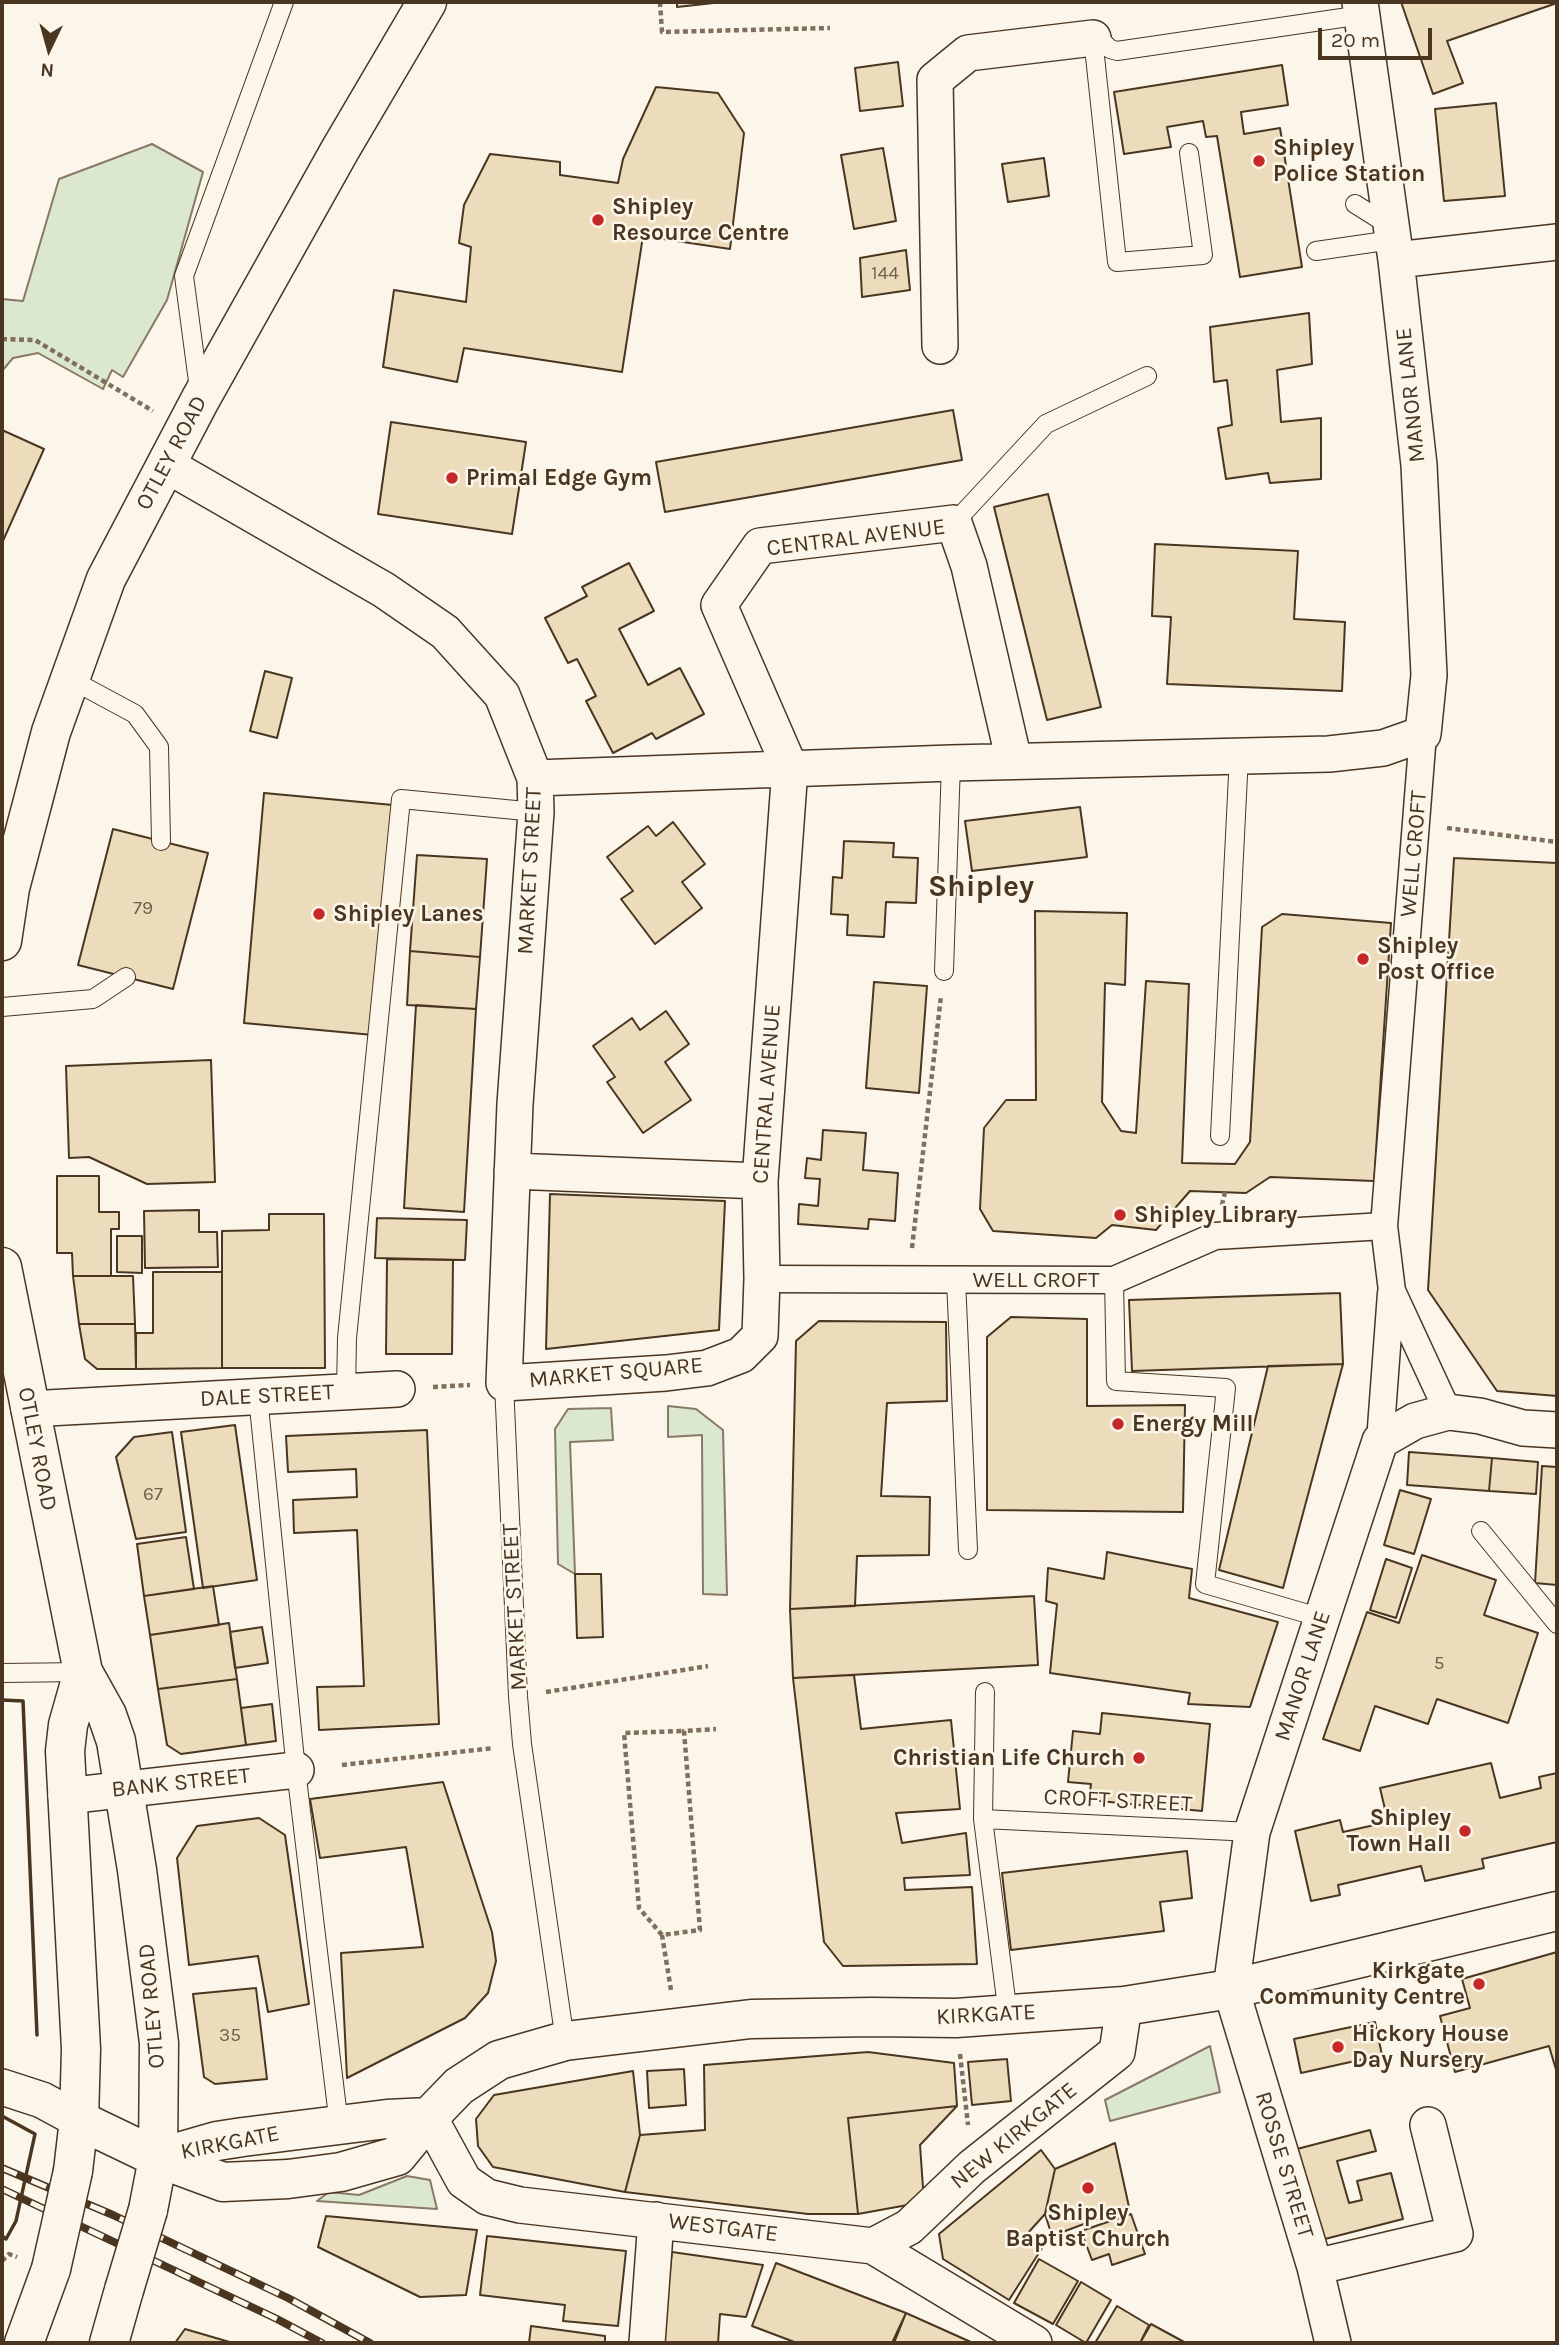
<!DOCTYPE html>
<html>
<head>
<meta charset="utf-8">
<style>
	body { margin:0 }
	#map { position:relative; width:1559px; height:2345px; overflow:hidden; background:#fbf6e9; font-family:Karla,sans-serif }
	canvas { display:block }
	.frame { position:absolute; inset:0; border:4px solid #4a3520; pointer-events:none }
	.north { position:absolute; left:14px; top:14px; width:70px; height:70px; -webkit-text-stroke:5px #fbf6e9; paint-order:stroke; rotate:185deg; font-size:19px; font-weight:700; line-height:28px; text-align:center; color:#4a3520 }
	.north::after { content:''; display:block; margin:auto; width:24px; height:32px; background:#4a3520; clip-path:polygon(50% 0,100% 100%,50% 72%,0 100%) }
	.scale { position:absolute; left:1318px; top:28px; width:114px; height:32px; box-sizing:border-box; border:4px solid #4a3520; border-top:0; padding-left:9px; font-size:21px; line-height:24px; white-space:nowrap; color:#4a3520; -webkit-text-stroke:5px #fbf6e9; paint-order:stroke }
</style>
</head>
<body>
<div id="map">
<canvas width="1559" height="2345"></canvas>
<div class="frame"></div>
<div class="north">N</div>
<div class="scale">20 m</div>
</div>
<script>
const c = document.querySelector('canvas').getContext('2d');
c.lineJoin = 'round';
function paint(path, color) { c.fillStyle = color; c.fill(path, 'evenodd'); }
const shape = rows => new Path2D(rows.map(r => 'M' + r).join(''));
function trace(path, color, width, dash) { c.strokeStyle = color; c.lineWidth = width; c.lineCap = dash ? 'butt' : 'round'; c.setLineDash(dash || []); c.stroke(path); }
function write(font, color, halo, rows, align = 'center') {
  c.font = font + ' Karla,sans-serif'; c.lineWidth = 5; c.setLineDash([]); c.textBaseline = 'middle'; c.strokeStyle = halo; c.fillStyle = color; for (const [text, x, y, turn = 0] of rows) {
    c.save(); c.translate(x, y); c.rotate((+turn || 0) * Math.PI / 180); c.textAlign = isNaN(turn) ? turn : align; if (halo) c.strokeText(text, 0, 0); c.fillText(text, 0, 0); c.restore();
  }
}
const green = shape([
	[152,144,203,172,167,300,123,377,112,370,103,389,38,353,13,358,2,371,2,299,23,301,59,179,152,144],
	[668,1406,696,1409,723,1430,727,1595,703,1594,702,1435,668,1437,668,1406],
	[611,1408,613,1440,570,1442,575,1574,558,1564,555,1429,568,1409,611,1408],
	[1210,2046,1220,2092,1110,2121,1105,2100,1210,2046],
	[407,2176,430,2180,437,2209,317,2201,329,2192,359,2195,407,2176]
]);
const building = shape([
	[677,2,723,2,677,7,677,2],
	[1401,2,1557,2,1557,3,1447,41,1463,83,1433,94,1401,2],
	[898,62,903,106,860,111,855,68,898,62],
	[1282,65,1288,105,1241,112,1244,134,1280,128,1302,267,1240,277,1217,136,1206,137,1203,121,1167,127,1171,147,1124,154,1114,92,1282,65],
	[656,87,718,93,744,133,730,249,643,236,622,372,464,348,457,382,383,367,394,290,466,302,471,247,459,243,464,205,490,154,560,162,560,175,618,183,623,159,656,87],
	[1496,103,1505,196,1444,201,1435,109,1496,103],
	[883,148,896,221,854,229,841,155,883,148],
	[1044,158,1049,196,1008,202,1002,164,1044,158],
	[906,250,910,290,862,297,860,258,906,250],
	[1309,313,1312,364,1277,370,1281,422,1321,418,1321,479,1270,483,1268,473,1226,479,1218,428,1232,425,1227,380,1214,382,1210,327,1309,313],
	[953,410,962,460,665,512,656,462,953,410],
	[391,422,526,442,512,534,378,514,391,422],
	[2,430,44,449,2,543,2,430],
	[1048,494,1101,707,1047,720,994,507,1048,494],
	[1155,544,1298,551,1294,619,1345,622,1342,691,1167,684,1171,617,1152,616,1155,544],
	[629,563,654,611,619,629,648,685,680,668,704,714,656,739,652,733,613,753,586,701,596,696,577,659,568,663,545,618,587,596,582,587,629,563],
	[265,671,292,678,277,738,250,731,265,671],
	[264,793,393,805,373,1035,244,1023,264,793],
	[1080,807,1087,857,972,871,965,821,1080,807],
	[673,822,705,864,682,882,702,908,655,944,621,899,633,891,607,857,648,826,656,836,673,822],
	[113,829,208,853,173,989,78,965,113,829],
	[844,841,894,843,893,857,918,858,916,903,886,902,884,937,847,935,848,915,831,914,833,877,842,878,844,841],
	[417,855,487,859,480,957,410,951,417,855],
	[1454,858,1557,863,1557,1396,1497,1391,1428,1290,1454,858],
	[1035,911,1127,913,1125,985,1105,983,1102,1102,1121,1131,1136,1133,1146,981,1189,984,1182,1163,1235,1164,1250,1142,1262,927,1282,914,1391,923,1374,1181,1270,1177,1246,1193,1190,1191,1156,1230,1112,1225,1096,1238,993,1231,980,1209,984,1128,1006,1100,1036,1100,1035,911],
	[410,951,480,957,476,1009,407,1005,410,951],
	[874,982,927,986,919,1093,866,1088,874,982],
	[416,1005,476,1009,464,1212,404,1208,416,1005],
	[666,1011,689,1044,665,1062,691,1100,643,1133,607,1082,615,1077,593,1046,632,1018,640,1030,666,1011],
	[211,1060,215,1182,147,1184,89,1157,69,1158,66,1066,211,1060],
	[823,1130,866,1133,863,1170,898,1173,895,1221,869,1219,868,1229,798,1224,799,1204,818,1206,820,1179,805,1178,807,1158,821,1160,823,1130],
	[57,1176,99,1176,99,1212,119,1212,119,1229,111,1229,111,1276,73,1276,72,1253,57,1253,57,1176],
	[550,1194,725,1201,719,1330,546,1349,550,1194],
	[199,1210,199,1232,217,1232,218,1267,145,1268,144,1211,199,1210],
	[269,1214,324,1214,325,1368,222,1368,222,1231,269,1230,269,1214],
	[377,1218,467,1220,465,1260,375,1258,377,1218],
	[117,1236,142,1236,142,1273,117,1272,117,1236],
	[387,1259,453,1260,452,1354,386,1354,387,1259],
	[153,1272,222,1272,222,1368,136,1369,136,1333,153,1333,153,1272],
	[73,1276,133,1276,135,1324,79,1324,73,1276],
	[1340,1293,1343,1364,1132,1371,1129,1300,1340,1293],
	[1011,1317,1087,1319,1087,1406,1185,1405,1183,1512,987,1510,987,1337,1011,1317],
	[819,1321,946,1322,947,1401,887,1403,881,1496,930,1497,929,1555,857,1556,855,1606,790,1609,796,1341,819,1321],
	[79,1324,135,1324,136,1369,97,1369,85,1359,79,1324],
	[1343,1364,1283,1588,1219,1570,1268,1366,1343,1364],
	[235,1425,257,1580,203,1588,181,1432,235,1425],
	[427,1430,439,1724,319,1730,317,1687,364,1686,357,1530,294,1533,293,1500,357,1497,356,1469,288,1472,286,1436,427,1430],
	[172,1432,186,1532,136,1539,116,1457,134,1437,172,1432],
	[1409,1452,1492,1458,1489,1491,1407,1485,1409,1452],
	[1492,1458,1538,1462,1536,1494,1489,1491,1492,1458],
	[1542,1466,1557,1467,1557,1585,1535,1583,1542,1466],
	[1400,1490,1431,1499,1414,1554,1384,1545,1400,1490],
	[186,1537,194,1589,144,1596,137,1544,186,1537],
	[1107,1552,1192,1569,1189,1598,1278,1622,1250,1707,1188,1704,1190,1693,1050,1673,1057,1604,1046,1601,1048,1568,1104,1579,1107,1552],
	[1422,1555,1496,1580,1484,1615,1538,1633,1508,1723,1437,1699,1428,1724,1375,1706,1360,1751,1323,1739,1367,1612,1399,1623,1422,1555],
	[1386,1559,1412,1568,1396,1618,1370,1610,1386,1559],
	[575,1574,601,1574,603,1637,577,1638,575,1574],
	[213,1586,219,1625,150,1635,144,1596,213,1586],
	[1034,1596,1038,1665,793,1678,790,1609,1034,1596],
	[229,1623,237,1679,158,1689,150,1635,229,1623],
	[262,1627,268,1663,235,1668,230,1632,262,1627],
	[854,1675,861,1729,951,1720,960,1809,896,1813,902,1843,966,1833,970,1875,904,1878,905,1890,972,1887,977,1964,843,1966,824,1942,793,1678,854,1675],
	[237,1679,246,1745,181,1754,167,1745,158,1689,237,1679],
	[272,1704,276,1741,246,1745,241,1708,272,1704],
	[1102,1713,1210,1724,1202,1811,1089,1800,1091,1784,1068,1782,1073,1731,1100,1734,1102,1713],
	[1491,1763,1500,1798,1541,1788,1539,1777,1557,1773,1557,1842,1482,1859,1484,1868,1425,1881,1421,1866,1338,1885,1340,1895,1311,1901,1295,1831,1340,1820,1343,1832,1388,1822,1380,1788,1491,1763],
	[443,1782,492,1932,496,1961,488,1993,465,2018,347,2078,341,1953,423,1947,406,1847,320,1858,310,1799,443,1782],
	[259,1818,285,1835,309,2004,268,2012,258,1956,189,1965,177,1858,197,1826,259,1818],
	[1187,1851,1192,1898,1160,1902,1164,1931,1011,1950,1002,1873,1187,1851],
	[1557,1952,1557,2073,1549,2046,1455,2072,1440,2016,1470,2008,1462,1979,1557,1952],
	[256,1988,267,2079,215,2084,204,2077,193,1994,256,1988],
	[1375,2022,1382,2055,1301,2073,1294,2039,1375,2022],
	[868,2052,954,2063,957,2106,848,2118,858,2214,808,2214,625,2192,640,2135,705,2130,704,2065,868,2052],
	[1007,2059,1011,2101,972,2105,968,2062,1007,2059],
	[684,2069,686,2105,649,2108,647,2071,684,2069],
	[633,2071,640,2135,625,2192,493,2167,478,2146,476,2119,494,2095,633,2071],
	[957,2106,920,2145,924,2202,858,2214,848,2118,957,2106],
	[1370,2130,1376,2151,1337,2161,1349,2203,1362,2200,1357,2181,1391,2173,1403,2219,1321,2240,1297,2149,1370,2130],
	[1115,2143,1129,2207,1052,2236,1045,2214,1055,2169,1115,2143],
	[1041,2150,1055,2169,1045,2214,1027,2234,1044,2245,1009,2300,943,2259,939,2234,1041,2150],
	[1131,2214,1145,2254,1112,2265,1109,2254,1092,2260,1081,2231,1131,2214],
	[326,2216,477,2230,466,2295,420,2297,318,2247,326,2216],
	[487,2236,626,2251,618,2326,563,2321,565,2305,480,2295,487,2236],
	[672,2252,763,2265,746,2317,720,2314,718,2343,662,2343,672,2252],
	[1039,2259,1078,2281,1053,2324,1014,2303,1039,2259],
	[776,2263,906,2313,892,2343,797,2343,752,2326,776,2263],
	[1081,2282,1111,2300,1086,2343,1056,2325,1081,2282],
	[1117,2306,1149,2325,1140,2343,1095,2343,1117,2306],
	[906,2313,973,2343,894,2343,906,2313],
	[1151,2324,1186,2343,1140,2343,1151,2324],
	[531,2326,605,2336,605,2343,529,2343,531,2326],
	[185,2329,233,2343,175,2343,185,2329]
]);
const path = shape([
	[660,2,662,32,830,28],
	[2,339,35,340,153,411],
	[1447,828,1557,842],
	[1222,1205,1225,1192],
	[912,1248,941,996],
	[433,1387,470,1385],
	[546,1692,708,1666],
	[342,1765,494,1748],
	[662,1935,639,1908,624,1733,684,1731],
	[671,1990,662,1935,700,1930,684,1731,716,1729],
	[960,2054,968,2125],
	[2,2261,9,2254,17,2257]
]);
const service = shape([
	[1093,38,1117,262,1203,255,1189,153],
	[1093,38,1105,44,1110,49,1117,51,1362,15],
	[1355,204,1390,226],
	[1316,251,1392,240],
	[199,389,184,276,284,2],
	[954,523,1046,424,1147,376],
	[70,679,135,714,159,747,161,841],
	[944,971,951,763],
	[2,1007,93,999,126,977],
	[1220,1136,1239,755],
	[956,1280,968,1550],
	[1114,1280,1116,1381,1226,1388,1205,1584,1322,1618],
	[504,1383,518,1696,522,1744,565,2041],
	[346,1392,347,1338,401,799,536,812],
	[258,1397,296,1770,339,2125],
	[1481,1531,1557,1624],
	[2,1673,83,1672],
	[985,1692,983,1819,1008,2015],
	[983,1819,1252,1832]
]);
const pedestrian = shape([
	[1423,734,1384,1226,1392,1291,1448,1412],
	[762,1279,1114,1280,1215,1236,1384,1226],
	[1380,1441,1391,1293]
]);
const minor = shape([
	[1396,260,1557,242],
	[940,346,935,80,968,53,1093,38],
	[165,464,384,590,445,632,502,695,535,778,536,812,515,1104,504,1383,666,1373,707,1368,741,1355,760,1336,762,1279,760,1181,790,768,719,605,760,546,954,523,969,566,1014,761],
	[535,778,951,763,1329,754,1383,748,1423,734,1429,675,1419,465,1396,260,1360,2],
	[512,1171,760,1181],
	[29,1409,397,1389],
	[66,1796,296,1770],
	[2,2087,42,2100,79,2120],
	[429,2117,464,2181,487,2197,520,2205,873,2246,1034,2343],
	[873,2246,909,2227,972,2167,1117,2052,1124,2006],
	[1315,2267,1455,2234,1428,2125],
	[647,2343,656,2220],
	[1333,2343,1315,2267,1231,1989,1252,1832,1380,1441,1415,1421,1448,1412,1480,1416,1523,1428,1557,1430]
]);
const tertiary = shape([
	[79,2120,158,2158,223,2182,288,2179,341,2172,397,2156,429,2117,459,2086,499,2060,565,2041,751,2019,872,2017,956,2018,1124,2006,1231,1989,1557,1911],
	[158,2158,217,2141,243,2137,387,2119,429,2117]
]);
const primary = shape([
	[2,941,10,888,51,732,106,579,200,400,340,150,427,2],
	[2,1267,83,1672,107,1715,116,1741,137,1870,159,2043,158,2158,148,2210],
	[73,2171,79,2120,81,2049,65,1751,68,1725,83,1672],
	[24,2343,51,2269],
	[109,2343,124,2290]
]);
const rail = shape([
	[2,2168,113,2215,288,2298,370,2343],
	[2,2189,277,2319,322,2343]
]);
const primaryBridge = shape([
	[51,2269,73,2171],
	[124,2290,148,2210]
]);
const wall = shape([
	[2,1700,23,1701,37,2035],
	[2,2116,35,2134,16,2221,6,2239,2,2236]
]);
const markers = [
	[1259,161,7,"#c62828"],
	[598,220,7,"#c62828"],
	[452,478,7,"#c62828"],
	[319,914,7,"#c62828"],
	[1363,959,7,"#c62828"],
	[1120,1215,7,"#c62828"],
	[1118,1424,7,"#c62828"],
	[1139,1758,7,"#c62828"],
	[1465,1831,7,"#c62828"],
	[1479,1984,7,"#c62828"],
	[1338,2047,7,"#c62828"],
	[1088,2188,7,"#c62828"]
];
const numberNames = [
	["144",885,274],
	["79",143,909],
	["67",153,1495],
	["5",1439,1664],
	["35",230,2036]
];
const poiNames = [
	["Shipley",1273,148],
	["Police Station",1273,174],
	["Shipley",612,207],
	["Resource Centre",612,233],
	["Primal Edge Gym",466,478],
	["Shipley Lanes",333,914],
	["Shipley",1377,946],
	["Post Office",1377,972],
	["Shipley Library",1134,1215],
	["Energy Mill",1132,1424],
	["Christian Life Church",1125,1758,"right"],
	["Shipley",1451,1818,"right"],
	["Town Hall",1451,1844,"right"],
	["Kirkgate",1465,1971,"right"],
	["Community Centre",1465,1997,"right"],
	["Hickory House",1352,2034],
	["Day Nursery",1352,2060],
	["Shipley",1088,2213,"center"],
	["Baptist Church",1088,2239,"center"]
];
const streetNames = [
	["MANOR LANE",1411,395,-96],
	["OTLEY ROAD",172,453,-62],
	["CENTRAL AVENUE",856,538,-7],
	["WELL CROFT",1414,854,-85],
	["MARKET STREET",530,871,-87],
	["CENTRAL AVENUE",767,1094,-86],
	["WELL CROFT",1036,1280],
	["MARKET SQUARE",616,1373,-5],
	["DALE STREET",267,1396,-3],
	["OTLEY ROAD",37,1449,79],
	["MARKET STREET",515,1607,-93],
	["MANOR LANE",1303,1676,-72],
	["BANK STREET",181,1783,-6],
	["CROFT STREET",1118,1801,3],
	["OTLEY ROAD",152,2006,-95],
	["KIRKGATE",986,2015,-3],
	["NEW KIRKGATE",1014,2136,-39],
	["KIRKGATE",230,2143,-11],
	["ROSSE STREET",1284,2165,73],
	["WESTGATE",723,2228,7]
];
const districtNames = [
	["Shipley",981,887]
];
paint(green, '#dce7d0');
trace(green, '#887966', 2);
paint(building, '#ecdcbc');
trace(building, '#4a3520', 2);
trace(service, '#4a3520', 20);
trace(pedestrian, '#4a3520', 29);
trace(minor, '#4a3520', 38);
trace(tertiary, '#4a3520', 41);
trace(primary, '#4a3520', 41);
trace(path, '#7f6f5c', 4.5, [5, 3.5]);
trace(service, '#fbf6e9', 18);
trace(pedestrian, '#fbf6e9', 26);
trace(minor, '#fbf6e9', 35);
trace(tertiary, '#fbf6e9', 38);
trace(primary, '#fbf6e9', 38);
trace(rail, '#4a3520', 8);
trace(rail, '#fbf6e9', 5, [16]);
trace(primaryBridge, '#4a3520', 41, []);
trace(primaryBridge, '#fbf6e9', 38);
trace(wall, '#4a3520', 3.5);
for (const [x, y, r, color] of markers) { const dot = new Path2D(); dot.arc(x, y, r, 0, 2 * Math.PI); c.fillStyle = color; c.fill(dot); trace(dot, '#fbf6e9', 2.5); }
write('19px', '#725f47', null, numberNames);
write('bold 23px', '#4a3520', '#fbf6e9', poiNames, 'left');
write('23px', '#4a3520', '#fbf6e9', streetNames);
write('bold 30px', '#4a3520', '#fbf6e9', districtNames);
</script>
</body>
</html>
